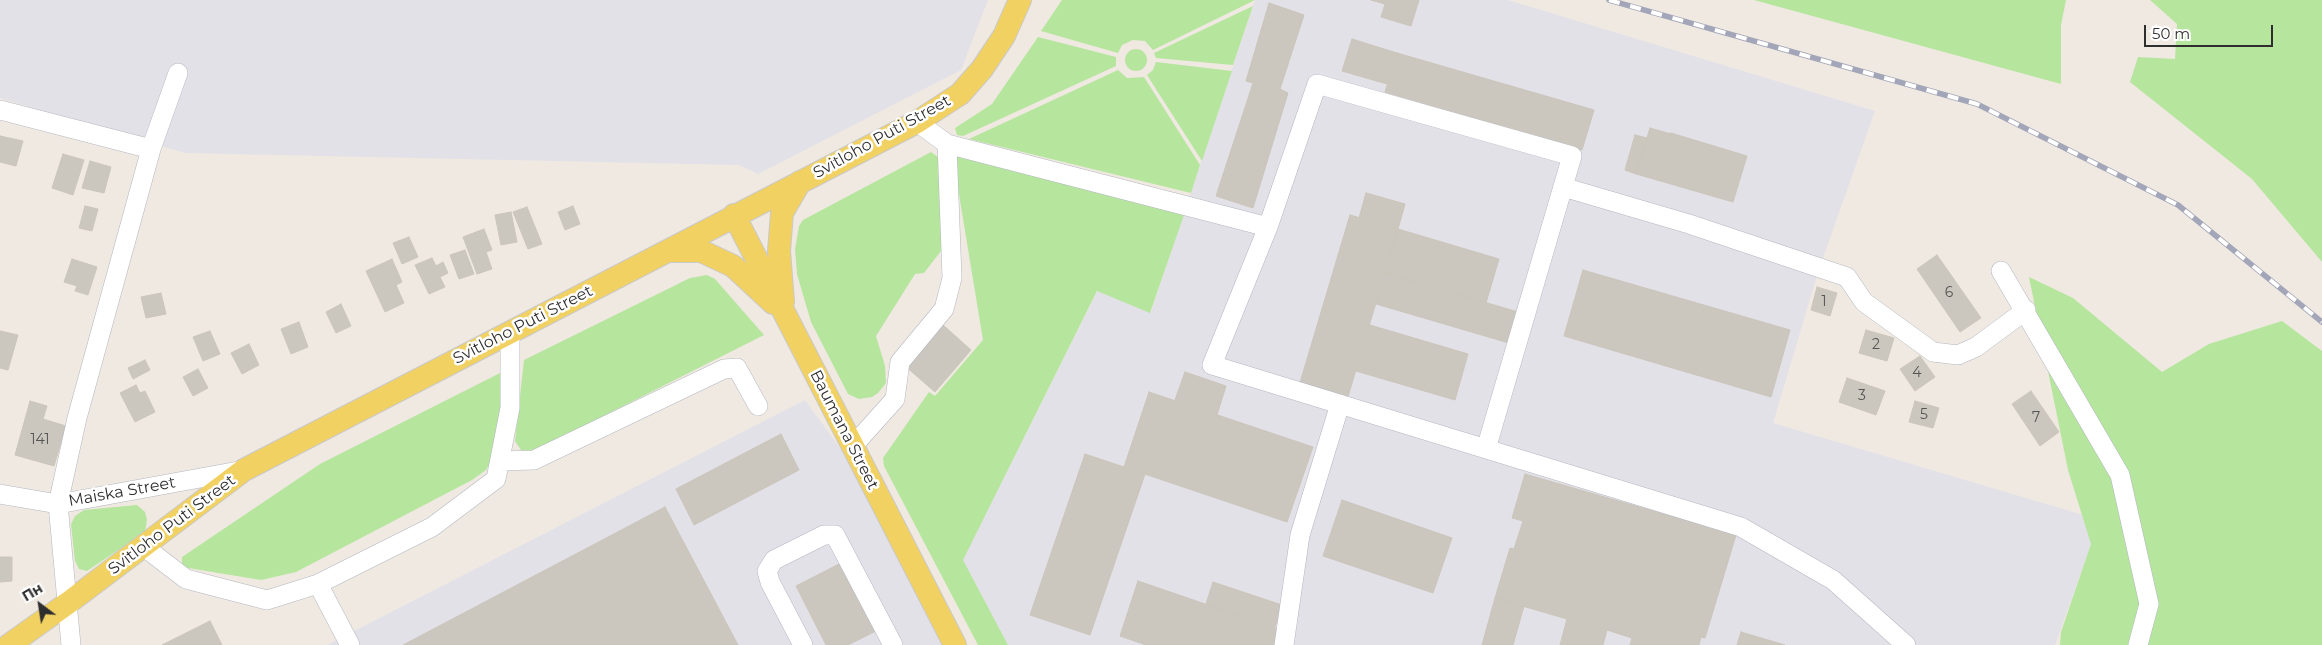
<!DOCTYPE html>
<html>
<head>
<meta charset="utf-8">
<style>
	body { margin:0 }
	#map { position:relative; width:2322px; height:645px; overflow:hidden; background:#efe9e1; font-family:Montserrat,sans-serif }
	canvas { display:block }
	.north { position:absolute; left:15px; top:580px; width:50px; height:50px; -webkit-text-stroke:4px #fff; paint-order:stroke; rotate:329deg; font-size:14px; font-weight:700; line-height:20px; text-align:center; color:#2e2e2e }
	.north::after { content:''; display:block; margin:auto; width:18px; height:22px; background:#2e2e2e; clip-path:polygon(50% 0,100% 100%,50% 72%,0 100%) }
	.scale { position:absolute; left:2144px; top:25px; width:129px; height:22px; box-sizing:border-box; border:2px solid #2e2e2e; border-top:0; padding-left:6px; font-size:15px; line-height:18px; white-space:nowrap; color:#2e2e2e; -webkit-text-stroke:4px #fff; paint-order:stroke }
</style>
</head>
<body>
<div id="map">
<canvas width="2322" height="645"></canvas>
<div class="north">Пн</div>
<div class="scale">50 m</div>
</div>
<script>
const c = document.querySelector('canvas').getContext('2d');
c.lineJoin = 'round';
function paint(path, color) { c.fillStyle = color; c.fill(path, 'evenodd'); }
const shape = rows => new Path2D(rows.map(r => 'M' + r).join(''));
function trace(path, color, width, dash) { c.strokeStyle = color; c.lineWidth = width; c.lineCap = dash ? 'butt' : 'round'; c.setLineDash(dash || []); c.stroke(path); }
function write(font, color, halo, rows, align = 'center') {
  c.font = font + ' Montserrat,sans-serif'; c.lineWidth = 5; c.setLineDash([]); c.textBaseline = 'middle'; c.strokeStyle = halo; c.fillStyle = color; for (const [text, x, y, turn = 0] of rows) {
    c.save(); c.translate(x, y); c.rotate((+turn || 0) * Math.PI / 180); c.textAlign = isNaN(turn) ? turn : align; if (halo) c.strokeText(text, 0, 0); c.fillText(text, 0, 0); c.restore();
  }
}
const industrial = shape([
	[0,0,988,0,961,70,758,174,739,165,185,153,0,98],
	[1255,0,1508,0,1875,111,1819,269,1773,423,2100,520,2055,645,1008,645,962,561,1098,290,1151,312],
	[805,400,843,452,943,645,327,645]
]);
const green = shape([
	[1062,0,1255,0,1153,50,1145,41,1133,40,1122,45,1118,53,1041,31],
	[1754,0,2066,0,2061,25,2061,84],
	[2150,0,2322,0,2322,262,2252,179,2130,82,2138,57,2175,59,2177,24],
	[1253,6,1233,65,1156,58,1154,53],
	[1038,37,1116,57,1116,66,963,136,957,135,955,128,992,104],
	'1125 60a11 11 0 1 1 22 0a11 11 0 1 1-22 0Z',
	[1156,62,1232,71,1202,161,1147,75,1153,70],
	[1118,70,1127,78,1144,77,1200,165,1191,193,969,139],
	[931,152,939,158,941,168,941,251,924,273,915,274,876,336,885,366,886,383,878,393,872,397,859,399,848,394,811,322,797,274,795,249,799,226,803,220],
	[952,152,1185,212,1150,313,1097,291,963,560,1008,645,978,645,884,466,883,458,929,392,935,396,983,340],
	[707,275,715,279,764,335,530,453,523,453,515,441,524,360,690,278],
	[2029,277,2073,298,2162,372,2209,344,2282,321,2322,351,2322,645,2060,645,2061,632,2091,544,2068,470],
	[506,370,493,458,486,470,472,480,296,572,261,580,182,567,182,557,320,464],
	[137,505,145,512,147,520,145,532,87,571,79,569,75,561,71,524,75,516,84,510]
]);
const building = shape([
	[1371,0,1419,0,1411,26,1381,17,1385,4,1371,0],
	[1269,3,1304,15,1280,89,1288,93,1253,208,1216,196,1253,83,1246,81,1269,3],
	[1352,39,1397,53,1387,84,1342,71,1352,39],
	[1397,53,1594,110,1582,150,1385,92,1397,53],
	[1650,128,1671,134,1657,180,1636,174,1650,128],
	[1671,133,1747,156,1733,202,1657,180,1671,133],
	[1635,135,1647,138,1636,174,1625,170,1635,135],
	[0,136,23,141,16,166,0,162,0,136],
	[63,154,84,160,73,195,52,188,63,154],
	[90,161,111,167,104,193,82,188,90,161],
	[1366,193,1405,204,1398,229,1359,218,1366,193],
	[85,206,98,209,92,231,79,228,85,206],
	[573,206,580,224,565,230,558,212,573,206],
	[527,207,542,244,528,249,513,212,527,207],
	[511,212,517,242,501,245,495,215,511,212],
	[1350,215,1398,229,1347,400,1299,386,1350,215],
	[484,229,492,250,486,252,492,269,477,274,463,237,484,229],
	[1398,229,1499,259,1486,303,1385,273,1398,229],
	[409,237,418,257,402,264,393,243,409,237],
	[465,250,474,274,459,279,450,255,465,250],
	[1937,255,1981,318,1960,332,1917,269,1937,255],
	[432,258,436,266,443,262,448,273,440,277,445,287,429,294,415,265,432,258],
	[72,259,97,267,88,295,75,291,77,286,64,282,72,259],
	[392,259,402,282,396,285,404,303,385,312,366,271,392,259],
	[1583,270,1790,330,1771,397,1564,336,1583,270],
	[1385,273,1518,312,1509,343,1376,304,1385,273],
	[1817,287,1837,293,1830,316,1811,310,1817,287],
	[161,293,166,314,146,318,141,297,161,293],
	[341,304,351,326,336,333,326,312,341,304],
	[299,322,308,347,291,354,281,329,299,322],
	[942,324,971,350,935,392,905,366,942,324],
	[1370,325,1468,354,1455,400,1356,371,1370,325],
	[1866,330,1894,338,1887,361,1859,353,1866,330],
	[0,331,18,335,8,370,0,368,0,331],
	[210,331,220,354,203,361,193,337,210,331],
	[249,344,259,365,242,374,231,353,249,344],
	[1920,356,1935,377,1915,391,1900,369,1920,356],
	[145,360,150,370,133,379,128,368,145,360],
	[198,369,208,388,193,396,183,377,198,369],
	[1185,372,1226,386,1217,415,1175,400,1185,372],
	[1847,378,1885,391,1876,415,1839,402,1847,378],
	[136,385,140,393,145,391,155,412,135,422,120,393,136,385],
	[2031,391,2059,432,2040,446,2012,404,2031,391],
	[1149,392,1313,447,1287,522,1124,467,1149,392],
	[30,401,47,406,43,419,66,426,54,466,15,455,30,401],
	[1915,401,1939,408,1933,428,1909,422,1915,401],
	[781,434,799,470,694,525,676,489,781,434],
	[1085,454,1145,474,1090,635,1030,615,1085,454],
	[1525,474,1736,535,1705,638,1701,637,1699,645,1630,645,1632,638,1607,630,1603,645,1560,645,1567,619,1495,598,1510,548,1514,549,1523,521,1512,518,1525,474],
	[1342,500,1452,538,1433,593,1323,556,1342,500],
	[665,507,738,645,403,645,665,507],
	[0,557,12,557,12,581,0,582,0,557],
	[841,563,876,631,848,645,826,645,796,586,841,563],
	[1138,581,1284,631,1279,645,1146,645,1120,636,1138,581],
	[1213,582,1282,605,1275,627,1206,604,1213,582],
	[1495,598,1524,606,1513,645,1482,645,1495,598],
	[210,621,222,645,162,645,210,621],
	[1741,632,1785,645,1737,645,1741,632]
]);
const minor = shape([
	[0,110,151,149],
	[947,144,1268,227,1212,365,1741,527,1833,580,1906,645],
	[1563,187,1689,224,1847,277,1864,302,1933,352,1958,355,1976,347,2026,310],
	[1268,227,1317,84,1572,156,1486,449],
	[2001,271,2120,475,2149,604,2138,645],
	[852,447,895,399,900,362,944,309,952,278,947,144,917,122],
	[500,461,534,460,724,369,737,368,758,406],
	[0,494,58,504,244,470],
	[143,546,186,579,267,600,318,584,432,527,496,479,510,408,510,332],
	[318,584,350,645],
	[71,645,58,504,77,418,151,149,178,73],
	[803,645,770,582,767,571,774,560,824,535,835,535,893,645],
	[1284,645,1300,535,1340,404]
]);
const major = shape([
	[734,215,955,645],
	[670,251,701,251,733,266,773,303],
	[783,302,779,251,782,213,800,182],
	[9,645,68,603,244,470,917,122,960,94,982,69,1004,36,1020,0]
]);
const rail = shape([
	[1609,0,1977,104,2178,205,2322,322]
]);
const numberNames = [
	["6",1949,293],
	["1",1824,302],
	["2",1876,345],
	["4",1917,373],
	["3",1862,396],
	["5",1924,415],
	["7",2036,418],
	["141",40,440]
];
const streetNames = [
	["Svitloho Puti Street",882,137,-29],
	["Svitloho Puti Street",523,325,-27],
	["Baumana Street",844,430,63],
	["Maiska Street",122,492,-10],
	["Svitloho Puti Street",172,525,-37]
];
paint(industrial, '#e3e1e8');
paint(green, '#b6e59e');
paint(building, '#cbc7bf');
trace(building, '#cbc5ba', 1);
trace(minor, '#b4b7c1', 20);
trace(major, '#c9c9c9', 24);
trace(minor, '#fff', 19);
trace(major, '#f2d163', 22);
trace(rail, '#a3a6b8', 5.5);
trace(rail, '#fff', 4, [11]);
write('14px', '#555452', null, numberNames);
write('16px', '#2e2e2e', '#fff', streetNames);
</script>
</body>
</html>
